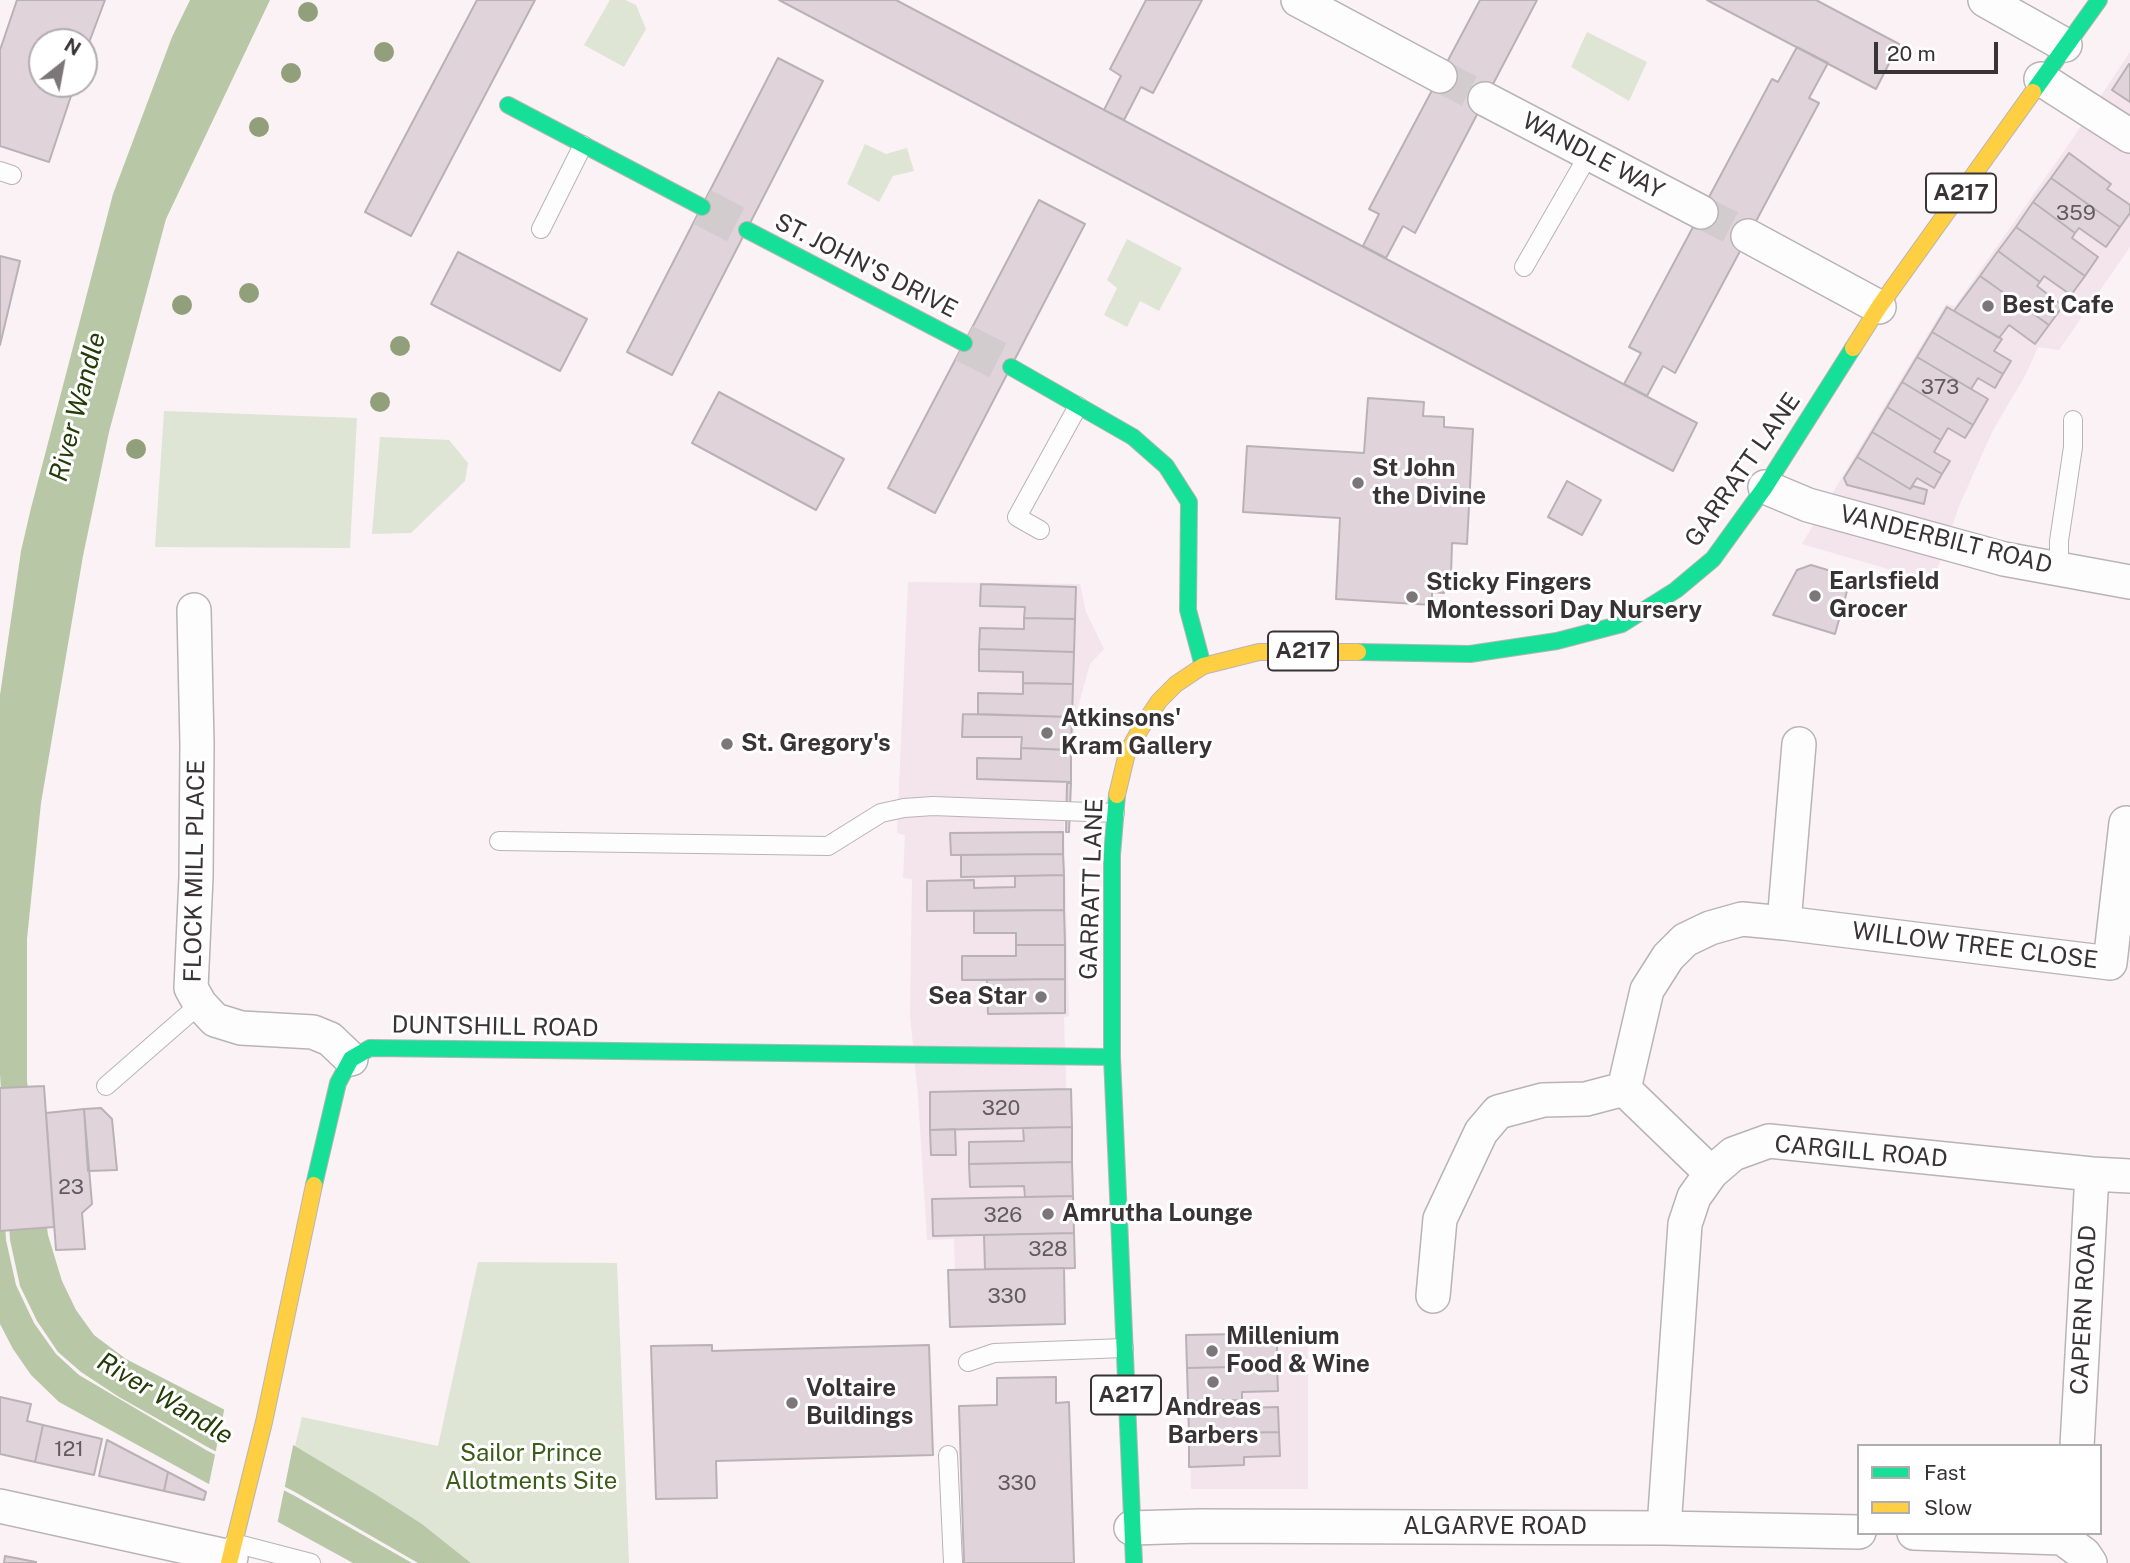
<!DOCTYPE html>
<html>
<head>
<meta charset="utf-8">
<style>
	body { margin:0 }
	#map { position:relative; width:2130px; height:1563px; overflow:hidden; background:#faf2f5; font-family:"Public Sans",sans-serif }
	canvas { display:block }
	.legend { position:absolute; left:1857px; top:1444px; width:245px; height:91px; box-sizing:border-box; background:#fff; border:2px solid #b0adaf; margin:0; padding:9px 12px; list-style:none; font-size:21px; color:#393336 }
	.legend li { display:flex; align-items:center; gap:14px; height:35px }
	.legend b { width:35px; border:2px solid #b0adaf }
	.north { position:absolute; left:28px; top:28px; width:70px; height:70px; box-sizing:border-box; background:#fff; border:2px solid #b0adaf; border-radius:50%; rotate:31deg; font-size:19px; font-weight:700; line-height:28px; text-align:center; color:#393336 }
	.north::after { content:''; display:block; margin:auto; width:24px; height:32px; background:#7d7679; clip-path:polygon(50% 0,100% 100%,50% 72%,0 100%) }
	.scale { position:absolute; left:1874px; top:42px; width:124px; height:32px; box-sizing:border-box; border:4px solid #393336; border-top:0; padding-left:9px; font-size:21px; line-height:24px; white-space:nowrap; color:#393336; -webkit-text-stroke:5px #fff; paint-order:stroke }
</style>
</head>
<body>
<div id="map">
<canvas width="2130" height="1563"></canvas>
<ul class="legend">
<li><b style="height:9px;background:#16e098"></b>Fast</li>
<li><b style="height:9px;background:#ffcf43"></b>Slow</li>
</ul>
<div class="north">N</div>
<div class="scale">20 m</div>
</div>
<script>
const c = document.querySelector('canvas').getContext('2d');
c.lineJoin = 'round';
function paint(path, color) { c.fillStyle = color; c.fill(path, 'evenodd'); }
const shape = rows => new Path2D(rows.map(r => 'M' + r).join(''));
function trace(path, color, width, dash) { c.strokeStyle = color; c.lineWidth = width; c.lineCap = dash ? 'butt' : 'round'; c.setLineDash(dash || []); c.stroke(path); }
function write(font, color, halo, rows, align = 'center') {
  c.font = font + ' "Public Sans",sans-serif'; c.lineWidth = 6; c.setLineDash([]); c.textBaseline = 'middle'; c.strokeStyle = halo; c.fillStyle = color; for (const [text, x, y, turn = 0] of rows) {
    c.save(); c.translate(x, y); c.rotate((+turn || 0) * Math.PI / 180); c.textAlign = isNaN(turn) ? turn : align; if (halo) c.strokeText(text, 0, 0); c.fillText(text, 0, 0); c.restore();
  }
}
const built = shape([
	[2130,52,2130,247,2059,350,2038,347,2026,374,1993,430,1959,506,1933,582,1802,544,1946,304,1955,306,2069,144],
	[908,582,1080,584,1086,612,1104,649,1090,664,1076,714,1064,825,1069,1016,1064,1017,1072,1270,955,1275,954,1239,927,1240,918,1095,910,1015,912,879,903,878,905,835,897,833],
	[1187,1338,1308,1339,1308,1489,1191,1489]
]);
const green = shape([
	[610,0,625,0,636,5,646,29,624,67,584,45],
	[1587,32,1647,62,1629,101,1571,67],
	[865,144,886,154,907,148,914,171,893,176,879,202,847,184],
	[1127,239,1182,268,1159,311,1140,301,1127,327,1104,315,1117,288,1107,280],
	[164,411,357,418,350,548,155,547],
	[380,437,449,440,468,463,465,481,411,533,372,534],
	[478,1262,617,1263,629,1563,471,1563,422,1524,295,1446,302,1417,438,1446]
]);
const water = shape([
	[190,0,270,0,166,219,109,432,83,556,41,803,27,939,27,1081,48,1235,62,1281,76,1310,94,1335,126,1359,295,1446,375,1494,422,1524,471,1563,418,1563,295,1492,211,1449,119,1397,81,1372,58,1352,37,1321,20,1286,10,1240,0,1074,0,695,21,551,31,508,113,194,172,37],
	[0,1138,6,1240,16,1285,34,1323,56,1354,79,1375,206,1450,295,1496,412,1563,353,1563,59,1402,31,1375,13,1349,0,1324]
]);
const pier = shape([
	[225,1406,294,1441,277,1525,208,1489]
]);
const building = shape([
	[17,0,105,0,84,56,84,42,42,42,42,84,75,84,49,162,0,146,0,50,17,0],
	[477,0,535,0,411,236,365,212,477,0],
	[779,0,896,0,1697,423,1673,471,779,0],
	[1146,0,1202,0,1153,93,1141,87,1124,120,1104,110,1121,76,1110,69,1146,0],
	[1480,0,1537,0,1415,233,1403,226,1386,258,1363,246,1379,214,1369,209,1480,0],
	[1707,0,1816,0,1899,44,1876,89,1707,0],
	[1797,47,1828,63,1809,98,1819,103,1675,373,1663,366,1647,396,1624,384,1641,353,1629,347,1772,79,1778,82,1797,47],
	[778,58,823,81,672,375,627,352,778,58],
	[2129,64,2130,65,2130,102,2112,90,2129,64],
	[2069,153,2111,184,2107,189,2130,205,2130,213,2120,227,2051,178,2069,153],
	[2051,178,2120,227,2106,247,2079,228,2075,233,2033,202,2051,178],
	[1039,200,1085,224,935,513,888,488,1039,200],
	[2033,202,2075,233,2072,238,2098,257,2085,276,2016,227,2033,202],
	[2016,227,2085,276,2071,295,2044,276,2040,282,1998,251,2016,227],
	[1998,251,2040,282,2037,286,2063,306,2049,325,1980,276,1998,251],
	[458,252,587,319,560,371,431,304,458,252],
	[0,256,20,261,0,345,0,256],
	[1980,276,2049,325,2035,344,2009,325,1999,338,1954,311,1980,276],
	[1947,307,2002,339,1994,351,2011,361,2003,374,1932,332,1947,307],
	[1932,332,2003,374,1995,388,1978,378,1971,389,1917,357,1932,332],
	[1917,357,1988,399,1973,425,1902,382,1917,357],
	[1902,382,1973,425,1965,438,1948,428,1941,440,1887,407,1902,382],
	[719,392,844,459,816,510,692,443,719,392],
	[1368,398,1424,402,1423,416,1444,417,1444,427,1473,429,1467,544,1452,543,1451,575,1445,575,1444,593,1432,592,1432,605,1336,599,1340,518,1243,512,1247,446,1364,453,1368,398],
	[1887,407,1941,440,1934,452,1950,461,1942,474,1872,432,1887,407],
	[1872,432,1942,474,1934,488,1917,478,1910,489,1857,457,1872,432],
	[1857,457,1910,489,1913,486,1927,490,1924,504,1847,485,1844,478,1857,457],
	[1567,481,1601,500,1582,535,1548,517,1567,481],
	[1811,565,1851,577,1835,634,1773,615,1797,570,1811,565],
	[981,584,1076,587,1075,619,1024,618,1025,607,980,606,981,584],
	[1024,618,1075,619,1074,652,979,649,980,628,1024,629,1024,618],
	[979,649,1074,652,1073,684,1023,683,1023,672,979,671,979,649],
	[1023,683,1073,684,1072,717,978,714,978,693,1023,694,1023,683],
	[963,714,1072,717,1071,750,1021,748,1022,737,962,737,963,714],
	[1021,748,1071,750,1071,782,977,779,977,758,1021,759,1021,748],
	[1067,783,1071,783,1069,832,1066,832,1067,783],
	[1063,832,1063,854,951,855,950,833,1063,832],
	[1063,854,1064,875,961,877,961,855,1063,854],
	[1064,875,1064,910,927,911,927,881,974,880,974,888,1015,887,1015,876,1064,875],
	[1064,910,1065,945,1016,945,1016,933,974,933,974,911,1064,910],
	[1016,945,1065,945,1065,979,962,980,962,956,1016,956,1016,945],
	[1065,979,1065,1013,988,1014,987,980,1065,979],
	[44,1086,54,1227,0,1231,0,1088,44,1086],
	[1071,1089,1072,1127,930,1130,930,1092,1071,1089],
	[101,1108,112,1119,117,1170,88,1171,84,1109,101,1108],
	[84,1109,92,1204,82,1213,85,1249,56,1250,46,1113,84,1109],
	[1072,1127,1072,1162,969,1164,969,1142,1024,1141,1023,1128,1072,1127],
	[955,1129,956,1155,931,1155,930,1130,955,1129],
	[1072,1162,1073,1196,1025,1197,1024,1186,970,1187,969,1164,1072,1162],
	[1073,1196,1074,1233,933,1236,932,1199,1073,1196],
	[1074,1233,1075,1268,985,1269,984,1235,1074,1233],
	[1064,1268,1065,1324,950,1327,948,1270,1064,1268],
	[1240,1334,1240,1343,1277,1341,1277,1366,1187,1368,1186,1335,1240,1334],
	[712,1345,712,1351,929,1345,933,1455,716,1461,717,1498,656,1499,651,1346,712,1345],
	[1277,1366,1278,1391,1242,1392,1242,1400,1188,1401,1187,1368,1277,1366],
	[1056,1377,1056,1403,1069,1402,1074,1563,964,1563,959,1406,997,1405,997,1378,1056,1377],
	[0,1397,31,1404,27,1421,43,1425,35,1462,0,1454,0,1397],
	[1242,1400,1242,1408,1278,1407,1279,1432,1189,1434,1188,1401,1242,1400],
	[43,1425,102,1439,94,1475,35,1462,43,1425],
	[1279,1432,1280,1456,1244,1457,1244,1465,1189,1467,1189,1434,1279,1432],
	[107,1440,168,1472,164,1491,99,1476,107,1440],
	[168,1472,206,1492,204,1500,164,1491,168,1472],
	[5,1556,36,1562,36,1563,4,1563,5,1556]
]);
const streetTunnel = shape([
	[1440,76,1485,99],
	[1701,212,1748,236]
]);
const secondaryTunnel = shape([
	[702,207,747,230],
	[964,343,1011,367]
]);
const lane = shape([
	[0,171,12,175],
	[541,229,583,145],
	[1524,267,1589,154],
	[1040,530,1017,517,1078,406],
	[2059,569,2059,541,2073,447,2073,420],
	[499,841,828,846,881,813,904,808,933,806,1115,813],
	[106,1086,200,1004],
	[968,1362,994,1353,1124,1348],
	[948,1455,953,1563],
	[234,1543,311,1563]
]);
const street = shape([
	[1298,0,1440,76],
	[1985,0,2065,45],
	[2041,79,2130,136],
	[1485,99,1701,212],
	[1748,236,1879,307],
	[1765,487,1808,505,2004,559,2130,582],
	[194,610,197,744,196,877,191,988,200,1004,215,1020,241,1028,313,1032,330,1039,351,1059],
	[1784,923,2110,963,2126,823],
	[1624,1089,1711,1173],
	[1433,1296,1440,1219,1481,1132,1498,1112,1543,1100,1586,1099,1624,1089,1647,990,1668,957,1685,940,1710,928,1742,919,1784,923,1799,744],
	[2077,1446,2092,1174],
	[0,1506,231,1557],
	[1131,1528,1200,1526,1664,1528,1859,1532],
	[1664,1528,1685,1224,1694,1197,1711,1173,1733,1154,1769,1141,2092,1174,2130,1176],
	[1914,1533,2062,1538,2084,1554,2090,1563]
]);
const fast = shape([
	[2033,92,2099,0],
	[508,105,702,207],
	[747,230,964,343],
	[1011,367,1133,437,1166,466,1189,502,1188,610,1203,666],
	[1358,652,1470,654,1557,641,1622,624,1676,590,1713,559,1765,487,1853,348],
	[1117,795,1112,855,1112,1057,1134,1563],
	[314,1185,338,1083,351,1059,370,1048,1112,1057]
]);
const slow = shape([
	[1853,348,1879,307,2033,92],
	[1117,795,1127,753,1141,728,1159,701,1176,684,1203,666,1259,652,1358,652],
	[229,1563,264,1422,314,1185]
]);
const trees = [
	[308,12],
	[384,52],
	[291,73],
	[259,127],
	[249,293],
	[182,305],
	[400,346],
	[380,402],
	[136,449]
];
const markers = [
	[1988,306,7,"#7d7679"],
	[1358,483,7,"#7d7679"],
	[1815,596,7,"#7d7679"],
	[1412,597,7,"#7d7679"],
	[1047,733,7,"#7d7679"],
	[727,744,7,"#7d7679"],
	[1041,997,7,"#7d7679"],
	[1048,1214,7,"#7d7679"],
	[1212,1351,7,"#7d7679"],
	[1213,1382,7,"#7d7679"],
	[792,1403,7,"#7d7679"]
];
const numberNames = [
	["359",2076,214],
	["373",1940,388],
	["320",1001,1109],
	["23",71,1188],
	["326",1003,1216],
	["328",1048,1250],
	["330",1007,1297],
	["121",69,1450],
	["330",1017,1484]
];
const shields = [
	[1961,193,70],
	[1303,651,70],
	[1126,1395,70]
];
const shieldNames = [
	["A217",1961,193],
	["A217",1303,651],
	["A217",1126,1395]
];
const streetNames = [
	["WANDLE WAY",1593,156,28],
	["ST. JOHN'S DRIVE",866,266,27],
	["GARRATT LANE",1743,470,-55],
	["VANDERBILT ROAD",1946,540,14],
	["FLOCK MILL PLACE",195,871,-89],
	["GARRATT LANE",1092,889,-88],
	["WILLOW TREE CLOSE",1975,946,7],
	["DUNTSHILL ROAD",495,1027,1],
	["CARGILL ROAD",1861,1152,5],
	["CAPERN ROAD",2084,1310,-87],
	["ALGARVE ROAD",1495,1527]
];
const poiNames = [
	["Best Cafe",2002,306],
	["St John",1372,469],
	["the Divine",1372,497],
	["Earlsfield",1829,582],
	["Grocer",1829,610],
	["Sticky Fingers",1426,583],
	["Montessori Day Nursery",1426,611],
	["Atkinsons'",1061,719],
	["Kram Gallery",1061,747],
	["St. Gregory's",741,744],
	["Sea Star",1027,997,"right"],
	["Amrutha Lounge",1062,1214],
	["Millenium",1226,1337],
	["Food & Wine",1226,1365],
	["Voltaire",806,1389],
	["Buildings",806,1417],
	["Andreas",1213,1408,"center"],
	["Barbers",1213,1436,"center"]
];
const parkNames = [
	["Sailor Prince",531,1454],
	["Allotments Site",531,1482]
];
const waterNames = [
	["River Wandle",78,407,-75],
	["River Wandle",165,1399,31]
];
paint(built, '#f4e4eb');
paint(green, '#dee5d4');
paint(water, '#b8c8a7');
paint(pier, '#faf2f5');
paint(building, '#e1d3da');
trace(building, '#b9b2b5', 2);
trace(streetTunnel, '#d3cccf', 33, [33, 17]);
trace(secondaryTunnel, '#d3cccf', 38, [38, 19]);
trace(lane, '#b9b3b6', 20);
trace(street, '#b9b3b6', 36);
trace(fast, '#b9b3b6', 18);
trace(slow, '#b9b3b6', 18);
trace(lane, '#fefdfe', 18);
trace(street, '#fefdfe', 33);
trace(fast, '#16e098', 16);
trace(slow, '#ffcf43', 16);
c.fillStyle = '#919f7b';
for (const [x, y] of trees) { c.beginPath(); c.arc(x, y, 10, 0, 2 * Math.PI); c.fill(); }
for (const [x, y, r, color] of markers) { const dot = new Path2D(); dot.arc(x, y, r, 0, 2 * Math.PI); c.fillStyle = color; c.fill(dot); trace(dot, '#fff', 2.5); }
write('21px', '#635b5f', null, numberNames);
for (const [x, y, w] of shields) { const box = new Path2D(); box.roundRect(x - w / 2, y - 19.5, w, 39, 5); c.fillStyle = '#fff'; c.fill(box); trace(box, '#393336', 2); }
write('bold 23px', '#393336', null, shieldNames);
write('24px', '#393336', '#fff', streetNames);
write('bold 24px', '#393336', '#fff', poiNames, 'left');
write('24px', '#3b5b18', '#fff', parkNames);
write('italic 26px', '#243c07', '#fff', waterNames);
</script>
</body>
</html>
